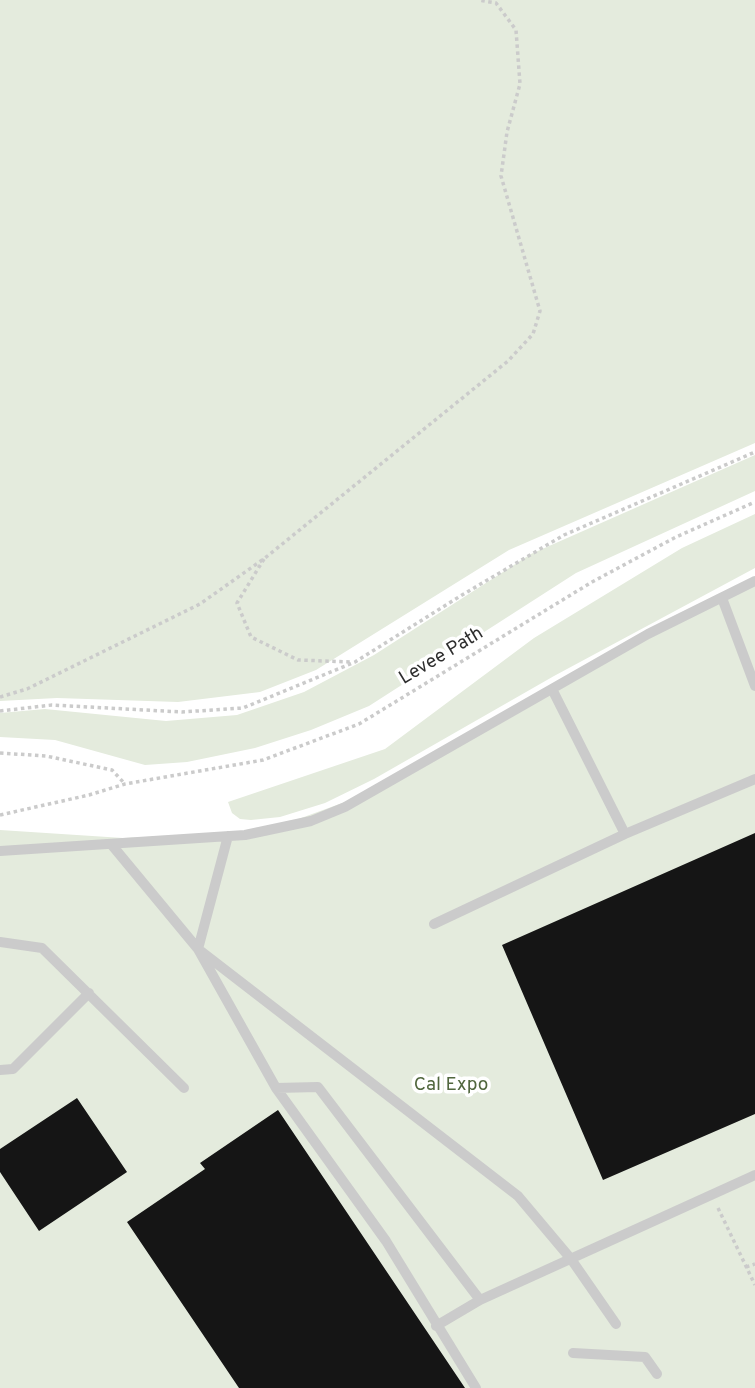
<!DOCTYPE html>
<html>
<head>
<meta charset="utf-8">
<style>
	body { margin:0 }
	canvas { display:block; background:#fff }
</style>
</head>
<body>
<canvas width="755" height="1388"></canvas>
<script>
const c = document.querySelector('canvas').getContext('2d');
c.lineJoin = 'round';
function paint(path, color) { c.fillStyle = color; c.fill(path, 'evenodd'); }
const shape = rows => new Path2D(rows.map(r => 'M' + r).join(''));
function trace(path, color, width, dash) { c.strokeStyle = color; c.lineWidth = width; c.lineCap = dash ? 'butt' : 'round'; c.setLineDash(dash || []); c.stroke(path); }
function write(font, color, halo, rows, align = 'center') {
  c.font = font + ' Overpass,sans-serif'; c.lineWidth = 7; c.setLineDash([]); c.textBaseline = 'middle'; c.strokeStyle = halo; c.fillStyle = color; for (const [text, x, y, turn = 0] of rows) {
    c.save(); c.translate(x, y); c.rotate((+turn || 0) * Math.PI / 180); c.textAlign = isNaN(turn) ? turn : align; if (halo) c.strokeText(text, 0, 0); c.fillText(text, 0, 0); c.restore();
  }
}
const green = shape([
	[0,0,755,0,755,443,509,550,316,670,260,692,178,702,57,698,0,701],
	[755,455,755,491,576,573,369,706,311,730,255,748,187,762,145,765,55,740,0,737,0,713,45,709,166,721,237,715,304,692,374,655,531,554],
	[755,514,755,568,554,676,374,779,325,803,280,817,251,820,240,819,232,813,228,802,385,749,534,638,682,548],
	[755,580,755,1388,0,1388,0,830,123,838,263,832,353,799]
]);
const building = shape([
	[755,833,755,1114,603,1180,502,945],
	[77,1098,127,1172,39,1231,0,1172,0,1149],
	[278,1110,465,1388,239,1388,127,1222,205,1169,200,1163]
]);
const path = shape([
	[264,559,237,603,251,637,298,660,352,662],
	[0,697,27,689,200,604,265,558,508,361,533,334,540,311,501,176,507,132,520,84,516,30,496,3,478,0],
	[0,711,52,705,182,712,243,708,355,662,462,595,564,535,755,452],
	[0,753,46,756,112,770,125,784],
	[0,815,89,795,125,784,263,760,359,724,592,582,676,537,755,502],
	[718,1208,755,1285],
	[746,1267,755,1264]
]);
const service = shape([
	[722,598,755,686],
	[625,834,755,779],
	[228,836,198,949,518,1196,571,1259,616,1324],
	[111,844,198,949,276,1088,318,1087,480,1300],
	[0,851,245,835,311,821,345,807,648,634,755,581],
	[434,924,625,834,552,689],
	[0,942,42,948,184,1088],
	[0,1070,13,1069,89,993],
	[276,1088,386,1241,476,1388],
	[436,1326,480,1300,755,1175],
	[573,1353,645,1357,657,1374]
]);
const streetNames = [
	["Levee Path",442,657,-31]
];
const parkNames = [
	["Cal Expo",451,1086]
];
paint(green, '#e4ebdd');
paint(building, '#151515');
trace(path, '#cbcbcb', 3.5, [3.5, 3.5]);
trace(service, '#cbcbcb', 10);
write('19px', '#2e2e2e', '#fff', streetNames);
write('19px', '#51673e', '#fff', parkNames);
</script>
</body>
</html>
